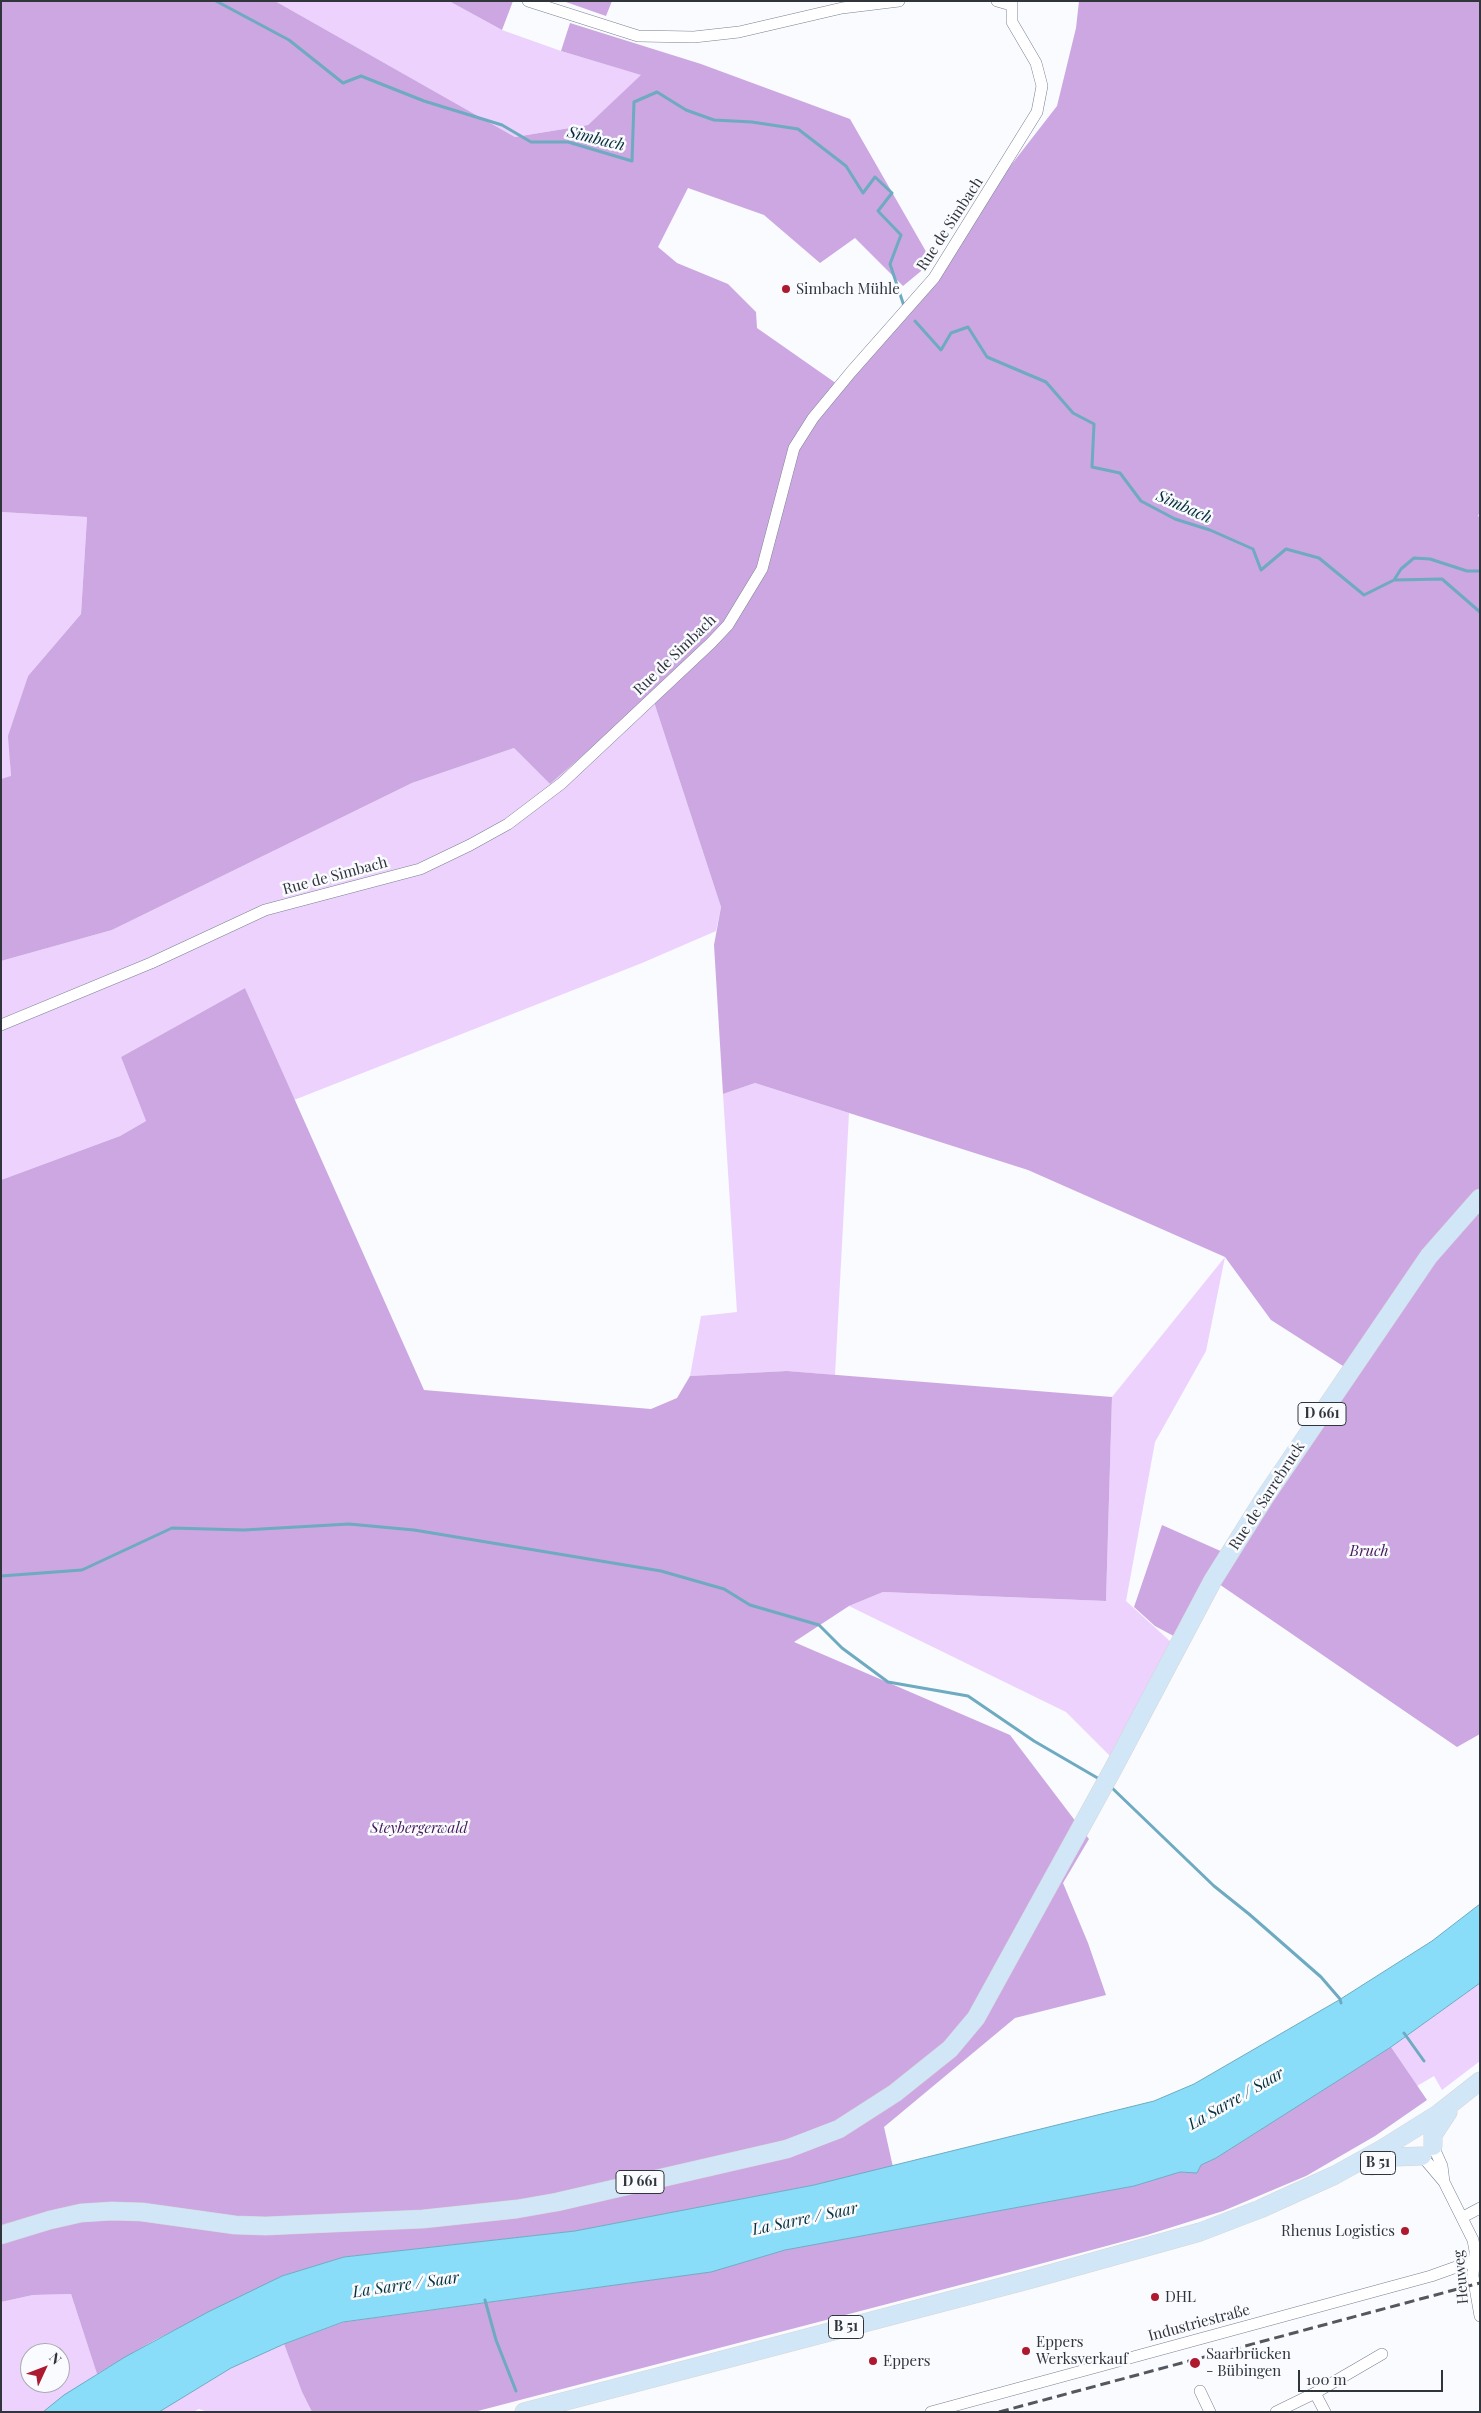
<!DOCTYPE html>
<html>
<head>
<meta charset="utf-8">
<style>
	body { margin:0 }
	#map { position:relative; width:1481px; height:2413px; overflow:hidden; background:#f9fbff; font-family:"Playfair Display",serif }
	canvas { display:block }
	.frame { position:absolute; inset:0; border:2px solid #30343b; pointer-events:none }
	.north { position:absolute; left:20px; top:2343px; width:50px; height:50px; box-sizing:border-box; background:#f9fbff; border:1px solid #a9abb1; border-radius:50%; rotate:47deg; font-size:14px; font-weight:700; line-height:20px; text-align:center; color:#30343b }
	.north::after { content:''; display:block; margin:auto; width:18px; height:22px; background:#ad192f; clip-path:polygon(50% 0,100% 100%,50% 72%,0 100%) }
	.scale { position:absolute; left:1298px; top:2370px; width:145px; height:22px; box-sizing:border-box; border:2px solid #30343b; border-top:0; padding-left:6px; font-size:15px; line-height:18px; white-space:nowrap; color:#30343b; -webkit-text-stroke:4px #f9fbff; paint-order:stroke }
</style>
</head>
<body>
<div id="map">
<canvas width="1481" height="2413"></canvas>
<div class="frame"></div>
<div class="north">N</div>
<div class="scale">100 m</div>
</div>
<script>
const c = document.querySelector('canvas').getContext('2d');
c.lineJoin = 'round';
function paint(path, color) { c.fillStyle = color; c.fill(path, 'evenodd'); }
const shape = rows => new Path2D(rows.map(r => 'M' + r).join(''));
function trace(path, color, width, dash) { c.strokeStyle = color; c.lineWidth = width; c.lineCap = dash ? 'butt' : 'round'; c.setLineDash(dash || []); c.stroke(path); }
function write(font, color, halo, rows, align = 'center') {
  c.font = font + ' "Playfair Display",serif'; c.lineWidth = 5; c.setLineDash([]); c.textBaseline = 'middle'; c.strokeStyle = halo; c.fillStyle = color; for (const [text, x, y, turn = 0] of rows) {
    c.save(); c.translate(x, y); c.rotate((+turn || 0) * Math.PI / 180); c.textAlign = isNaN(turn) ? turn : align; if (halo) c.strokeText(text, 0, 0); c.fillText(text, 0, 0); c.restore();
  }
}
const green = shape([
	[275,1,449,1,502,30,561,51,642,75,588,125,515,137],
	[1,512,87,517,81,614,28,676,9,736,11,777,1,779],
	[652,696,721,907,716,931,642,963,294,1100,245,988,121,1057,146,1121,120,1136,1,1180,1,961,112,930,412,783,514,748,550,784],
	[755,1083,849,1113,835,1375,787,1371,690,1376,701,1316,737,1312,723,1094],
	[1225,1257,1206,1351,1155,1442,1126,1601,1172,1643,1111,1757,1066,1712,849,1606,883,1592,1106,1601,1112,1397],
	[1480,1983,1480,2061,1442,2090,1434,2076,1417,2086,1391,2047],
	[71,2294,97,2374,43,2412,1,2412,1,2302,33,2295],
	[30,2353,60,2353,60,2383,30,2383],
	[284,2344,302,2392,312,2412,208,2412,199,2409,193,2412,159,2412,231,2368]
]);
const forest = shape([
	[1,1,275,1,515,137,588,125,641,75,561,51,570,23,701,64,850,119,932,262,903,286,855,238,820,263,764,215,688,188,658,247,677,263,728,284,756,312,757,328,840,386,900,316,973,214,1057,106,1076,28,1079,1,1480,1,1480,512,1478,516,1480,517,1480,1190,1343,1366,1271,1320,1225,1257,1028,1170,755,1083,723,1094,714,945,721,907,652,696,550,784,514,748,412,783,112,930,1,961,1,779,11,776,8,736,28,676,81,614,87,517,1,512],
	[449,1,513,1,502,30],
	[563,1,612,1,606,16],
	[245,988,424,1390,651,1409,677,1398,690,1376,787,1371,1112,1397,1106,1601,883,1592,849,1606,794,1642,1010,1735,1089,1839,1063,1883,1088,1943,1106,1995,1015,2018,884,2127,893,2167,814,2185,575,2231,344,2257,282,2276,153,2341,97,2374,71,2294,33,2295,1,2302,1,1180,120,1136,146,1121,121,1057],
	[1480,1207,1480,1734,1457,1747,1216,1582,1433,1260],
	[1162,1525,1225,1553,1181,1640,1155,1626,1134,1607],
	[1391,2047,1427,2100,1375,2136,1306,2176,1223,2211,1147,2235,1025,2268,474,2412,312,2412,302,2392,284,2344,344,2322,711,2272,785,2250,1134,2186,1180,2172,1197,2173,1201,2165,1216,2158]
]);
const water = shape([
	[1480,1904,1480,1983,1391,2047,1216,2158,1201,2165,1197,2173,1180,2172,1134,2186,785,2250,711,2272,343,2322,284,2344,231,2368,159,2412,43,2412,64,2395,125,2357,208,2312,282,2276,344,2257,575,2231,814,2185,1154,2101,1194,2084,1339,2000,1432,1941,1480,1904]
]);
const stream = shape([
	[216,1,289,40,343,83,361,76,424,101,502,125,531,142,568,142,632,161,634,102,657,92,686,110,714,120,752,122,798,129,846,166,863,193,875,177,892,193,878,211,901,235,890,264,904,306],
	[915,321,941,350,951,333,968,327,987,357,1046,382,1073,413,1094,424,1092,467,1120,473,1141,501,1175,519,1210,530,1253,549,1261,570,1286,549,1319,558,1364,595,1394,580,1442,579,1480,612],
	[1394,580,1401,569,1414,558,1430,559,1467,571,1480,571],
	[1,1576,82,1570,172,1528,244,1530,349,1524,414,1530,661,1571,724,1589,750,1605,819,1625,842,1648,888,1682,968,1696,1034,1741,1101,1780],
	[1110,1786,1214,1886,1249,1914,1321,1977,1340,1999,1341,2003],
	[1404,2033,1424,2061],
	[485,2300,496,2340,516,2391]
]);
const street = shape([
	[528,1,638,36,694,37,739,32,842,8,899,1],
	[997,1,1011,5],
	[1,1025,151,963,265,910,420,869,470,845,508,824,562,783,711,643,728,625,762,569,794,448,813,418,851,372,934,278,1037,112,1042,86,1036,63,1012,22,1012,1],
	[1433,2146,1442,2166,1444,2182],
	[1422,2156,1444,2182,1473,2240,1475,2251,1473,2276,1480,2316],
	[1463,2217,1480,2208],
	[1200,2391,1210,2412],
	[1315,2393,1325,2412],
	[931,2412,1431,2276,1473,2261],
	[1276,2412,1315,2393,1382,2354]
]);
const primary = shape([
	[1433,2146,1433,2135,1448,2112],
	[1372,2166,1395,2157,1422,2156],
	[1,2235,50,2220,81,2213,112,2211,142,2212,235,2225,266,2226,423,2219,517,2209,557,2202,787,2149,839,2129,895,2093,950,2049,976,2018,1113,1769,1213,1580,1265,1497,1429,1256,1480,1198],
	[524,2412,1028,2280,1200,2232,1260,2209,1335,2175,1382,2149,1438,2114,1480,2081]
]);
const rail = shape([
	[999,2412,1480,2283]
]);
const markers = [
	[786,289,5,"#ad192f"],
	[1405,2231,5,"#ad192f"],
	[1155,2297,5,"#ad192f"],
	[1026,2351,5,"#ad192f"],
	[873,2361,5,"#ad192f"],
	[1195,2363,6,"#ad192f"]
];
const shields = [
	[1322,1414,48],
	[1378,2163,35],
	[640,2182,48],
	[846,2327,35]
];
const shieldNames = [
	["D 661",1322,1414],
	["B 51",1378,2163],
	["D 661",640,2182],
	["B 51",846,2327]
];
const streetNames = [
	["Rue de Simbach",950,224,-57],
	["Rue de Simbach",675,655,-44],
	["Rue de Simbach",335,876,-15],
	["Rue de Sarrebruck",1267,1496,-57],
	["Heuweg",1461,2277,-95],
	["Industriestraße",1199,2323,-15]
];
const poiNames = [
	["Simbach Mühle",796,289],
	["Rhenus Logistics",1395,2231,"right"],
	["DHL",1165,2297],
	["Eppers",1036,2342],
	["Werksverkauf",1036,2359],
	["Saarbrücken",1206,2354],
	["- Bübingen",1206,2371],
	["Eppers",883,2361]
];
const parkNames = [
	["Bruch",1369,1551],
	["Steybergerwald",419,1828]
];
const waterNames = [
	["Simbach",596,139,14],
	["Simbach",1184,507,24],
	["La Sarre / Saar",1236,2099,-30],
	["La Sarre / Saar",805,2219,-12],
	["La Sarre / Saar",406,2285,-8]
];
paint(green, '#ecd2fc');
paint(forest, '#cca7e2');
paint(water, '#89ddf9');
trace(water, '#6eaac0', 1);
trace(stream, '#6eaac0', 3);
trace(street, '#798091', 12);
trace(primary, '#d6d6d8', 19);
trace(street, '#fff', 11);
trace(primary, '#d1e6f7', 18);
trace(rail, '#54585e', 3, [10, 5]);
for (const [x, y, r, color] of markers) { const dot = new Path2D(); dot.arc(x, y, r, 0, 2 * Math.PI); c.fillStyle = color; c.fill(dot); trace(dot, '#f9fbff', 2); }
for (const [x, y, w] of shields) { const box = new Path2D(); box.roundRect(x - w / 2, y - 11.5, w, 23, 4); c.fillStyle = '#f9fbff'; c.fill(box); trace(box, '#30343b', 1); }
write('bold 14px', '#30343b', null, shieldNames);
write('15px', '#30343b', '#f9fbff', streetNames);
write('15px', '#30343b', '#f9fbff', poiNames, 'left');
write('italic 15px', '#46185c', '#f9fbff', parkNames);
write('italic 16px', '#042e3a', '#f9fbff', waterNames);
</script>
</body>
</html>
